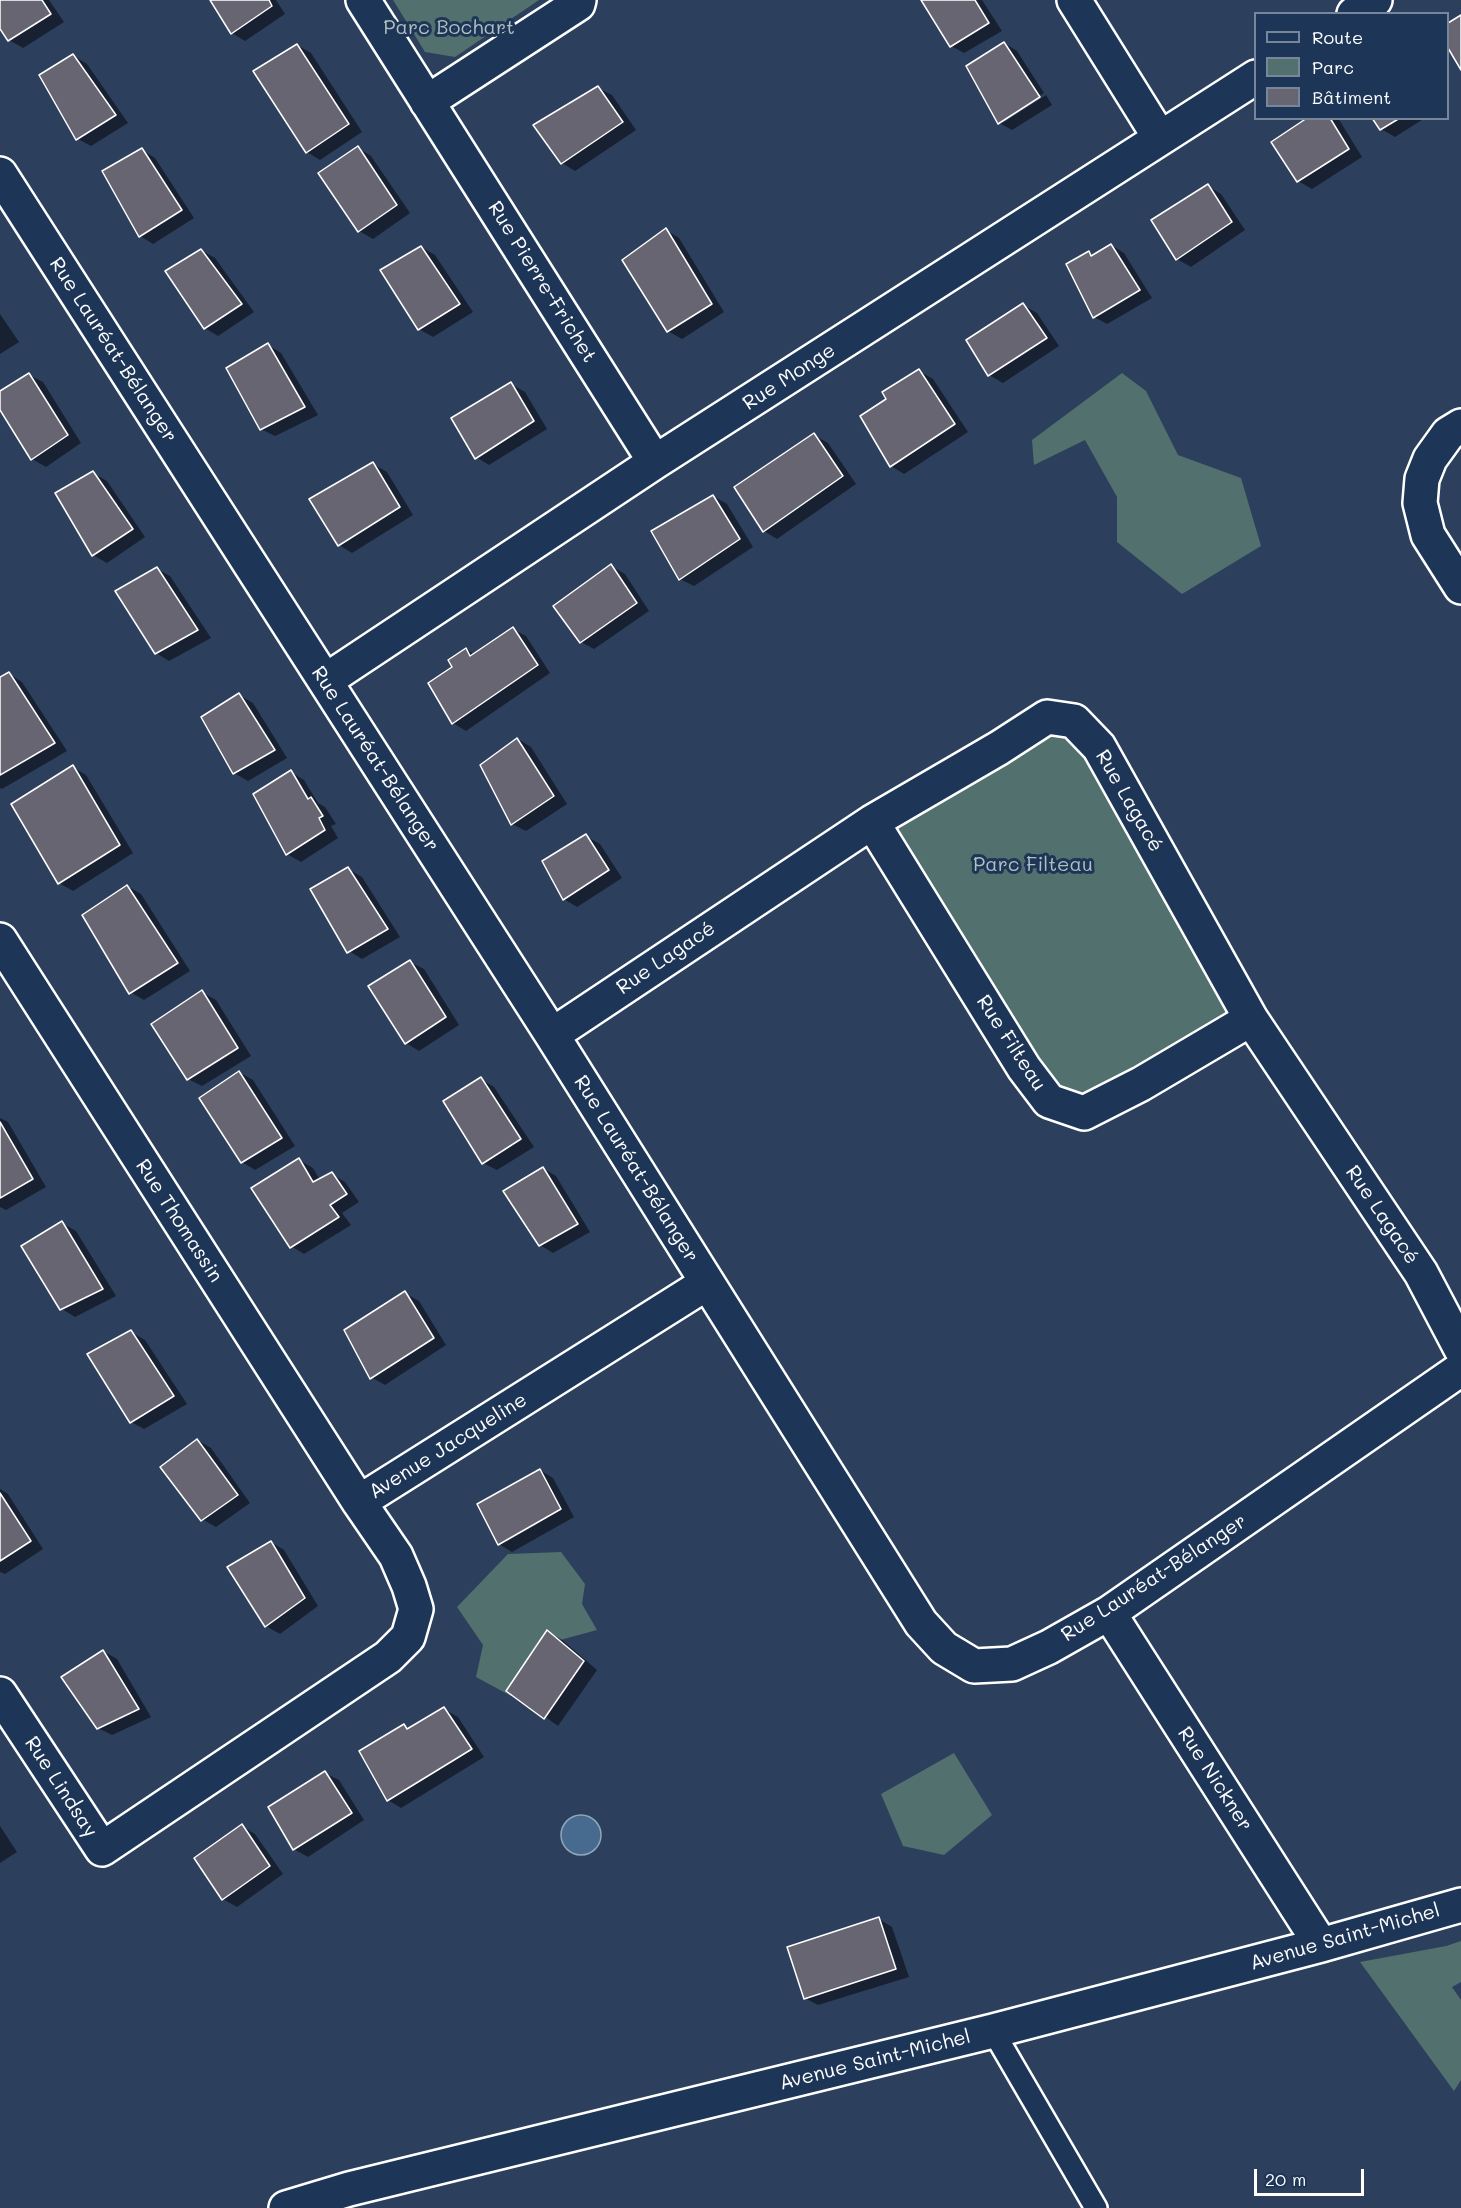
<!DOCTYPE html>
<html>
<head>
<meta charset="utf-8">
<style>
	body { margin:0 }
	#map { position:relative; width:1461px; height:2208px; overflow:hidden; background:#2c3f5c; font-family:Mali,sans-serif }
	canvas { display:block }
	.legend { position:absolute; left:1254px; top:12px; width:195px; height:108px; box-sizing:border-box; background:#1d3557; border:2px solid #77869a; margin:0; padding:8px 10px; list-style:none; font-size:18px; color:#fff }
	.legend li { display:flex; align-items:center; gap:12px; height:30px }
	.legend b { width:30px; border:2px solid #77869a }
	.scale { position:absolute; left:1254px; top:2169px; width:110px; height:27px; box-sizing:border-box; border:3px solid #fff; border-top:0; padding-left:8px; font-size:18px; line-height:21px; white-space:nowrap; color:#fff; -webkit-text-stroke:4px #1d3557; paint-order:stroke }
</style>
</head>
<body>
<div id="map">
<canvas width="1461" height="2208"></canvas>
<ul class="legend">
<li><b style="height:8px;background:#1d3557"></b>Route</li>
<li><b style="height:16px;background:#52706e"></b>Parc</li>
<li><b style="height:16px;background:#676571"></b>Bâtiment</li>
</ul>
<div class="scale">20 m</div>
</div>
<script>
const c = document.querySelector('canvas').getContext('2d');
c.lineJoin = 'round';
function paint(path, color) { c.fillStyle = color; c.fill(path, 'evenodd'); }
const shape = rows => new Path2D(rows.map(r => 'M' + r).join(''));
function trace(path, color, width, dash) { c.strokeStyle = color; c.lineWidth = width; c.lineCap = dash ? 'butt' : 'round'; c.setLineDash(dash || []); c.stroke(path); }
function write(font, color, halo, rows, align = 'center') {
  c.font = font + ' Mali,sans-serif'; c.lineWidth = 6; c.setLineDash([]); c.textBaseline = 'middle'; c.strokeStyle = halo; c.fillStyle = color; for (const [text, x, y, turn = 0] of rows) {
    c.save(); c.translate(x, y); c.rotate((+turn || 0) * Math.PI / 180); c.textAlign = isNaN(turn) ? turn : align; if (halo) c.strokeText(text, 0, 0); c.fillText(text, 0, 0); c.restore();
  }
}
const green = shape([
	[393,0,539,0,455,57,425,52],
	[1122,373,1146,391,1178,455,1241,478,1261,546,1182,594,1117,542,1117,497,1085,440,1034,465,1032,440],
	[1074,721,1251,1019,1084,1113,1049,1101,872,822],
	[561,1552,585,1584,582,1604,597,1630,542,1645,511,1696,476,1677,483,1645,457,1607,508,1554],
	[954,1753,992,1815,944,1855,903,1846,881,1794],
	[1461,1941,1461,1982,1452,1987,1461,2000,1461,2080,1454,2091,1360,1962,1446,1946]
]);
const water = shape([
	'561 1835a20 20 0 1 1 40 0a20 20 0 1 1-40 0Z'
]);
const shadow = shape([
	[0,0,49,0,64,22,23,48,9,40,0,26],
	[211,0,276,0,285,14,245,41,232,33],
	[923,0,982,0,1002,31,964,53,951,46],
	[1004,43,1017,51,1044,93,1004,118,1004,122,1046,95,1052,105,1012,130,999,123],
	[297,45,311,53,362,132,320,160,307,152],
	[74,56,87,64,128,123,91,146,78,139],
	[598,88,612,95,636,130,575,171,562,163],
	[1310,118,1338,118,1362,157,1312,189,1298,181],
	[1374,118,1425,118,1395,137,1381,129],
	[358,148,371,156,410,213,373,239,359,231],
	[142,150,155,158,194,218,153,244,140,236],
	[1208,186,1221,194,1245,230,1191,267,1177,259],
	[666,230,679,238,724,312,682,339,668,331],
	[1111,245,1124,253,1152,298,1107,324,1094,317,1089,253,1094,256],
	[421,247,435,255,473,312,433,337,419,329],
	[201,250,215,258,254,312,218,336,205,328],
	[1023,305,1037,313,1059,346,1003,383,989,375],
	[0,314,19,342,0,354],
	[268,345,281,353,318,415,275,436,261,429],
	[919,371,933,379,968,432,904,474,891,466,888,400],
	[29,375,43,382,81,443,46,467,32,459,0,407,0,393],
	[511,384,525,392,547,429,489,465,476,457],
	[814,435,828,443,856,484,777,539,764,531],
	[373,464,387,472,413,515,352,553,339,545],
	[93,473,107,481,145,537,107,563,93,555],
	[713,496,727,504,753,547,694,586,680,579],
	[611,566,625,574,649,611,594,649,581,642],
	[157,569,170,576,211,638,169,661,156,653],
	[513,629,526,636,550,673,466,731,453,723,454,667,466,649,474,654],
	[9,674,22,682,67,751,2,789,0,788,0,679],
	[239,695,253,703,287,758,248,781,234,773,203,717],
	[518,739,531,747,567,804,526,831,512,824],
	[73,767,86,775,133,853,73,891,59,883],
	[291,772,304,780,318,803,325,807,336,824,331,826,338,838,301,862,287,854],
	[586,836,600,844,622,878,577,907,564,899],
	[348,869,362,877,400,937,362,959,349,951],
	[127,886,141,894,190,971,144,1000,130,992],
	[410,962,424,969,459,1025,419,1051,406,1043],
	[202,992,216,1000,251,1056,202,1086,188,1079],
	[239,1072,253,1080,295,1146,255,1170,242,1162],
	[481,1079,494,1087,534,1147,497,1170,483,1163],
	[0,1118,8,1122,46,1187,6,1210,0,1207],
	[299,1160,313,1168,320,1180,332,1174,345,1182,359,1202,342,1213,351,1225,304,1254,291,1246],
	[543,1168,556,1176,590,1232,553,1253,540,1245],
	[62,1223,76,1231,116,1296,75,1317,62,1309],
	[405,1293,419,1301,446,1345,385,1385,371,1377],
	[131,1332,145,1340,187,1404,144,1429,131,1422],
	[197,1440,211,1448,250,1503,216,1527,202,1519],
	[540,1470,553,1478,574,1517,512,1552,499,1544],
	[0,1489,8,1494,43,1549,5,1574,0,1572],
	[271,1542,284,1550,318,1606,280,1634,266,1626],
	[548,1632,561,1639,597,1670,558,1726,508,1690],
	[103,1651,117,1659,151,1717,112,1735,98,1728],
	[444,1709,458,1717,484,1757,401,1808,388,1800,404,1726,411,1729],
	[325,1773,339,1780,364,1820,308,1857,294,1849,270,1808],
	[0,1826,17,1852,0,1863],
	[242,1826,255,1834,283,1874,237,1907,223,1899],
	[879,1919,892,1927,909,1977,818,2005,805,1998]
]);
const building = shape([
	[0,0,42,0,51,14,8,41,0,29,0,0],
	[210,0,269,0,272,6,231,34,210,0],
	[921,0,975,0,989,23,950,47,921,0],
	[1461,15,1461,70,1448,48,1448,23,1461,15],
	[1004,42,1040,97,998,124,966,66,1004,42],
	[297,44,349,124,306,153,253,71,297,44],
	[73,54,116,115,76,140,39,75,73,54],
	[598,86,623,122,561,164,533,125,598,86],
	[1307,118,1330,118,1349,149,1297,182,1271,142,1307,118],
	[1372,118,1400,118,1380,130,1372,118],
	[358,146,397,205,358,232,318,173,358,146],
	[142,148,182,210,139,237,102,171,142,148],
	[1208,184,1232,222,1176,260,1151,220,1208,184],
	[666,228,712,304,667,332,622,260,666,228],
	[1111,244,1140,290,1093,318,1066,264,1089,251,1091,256,1111,244],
	[421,246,460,304,418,330,380,270,421,246],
	[201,249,242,304,204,329,165,271,201,249],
	[1023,303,1047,338,988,376,966,340,1023,303],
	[268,343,305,407,260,430,226,368,268,343],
	[919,369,955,424,890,467,860,416,886,399,882,392,919,369],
	[29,373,68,435,31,460,0,410,0,391,29,373],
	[511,382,534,421,475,459,451,418,511,382],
	[814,433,843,476,763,532,734,487,814,433],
	[373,462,400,507,338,546,309,499,373,462],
	[93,471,133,529,92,556,55,493,93,471],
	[713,495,740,539,679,580,651,531,713,495],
	[611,564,637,603,580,643,553,606,611,564],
	[157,567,198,630,155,654,115,591,157,567],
	[513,627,538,665,452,724,428,683,452,667,448,660,466,648,470,656,513,627],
	[9,672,55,743,0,775,0,677,9,672],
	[239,693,275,750,233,774,201,717,239,693],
	[517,738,554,796,511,825,480,765,517,738],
	[73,765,120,845,58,884,11,804,73,765],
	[291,770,308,799,311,797,323,816,319,818,325,830,286,855,253,794,291,770],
	[586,834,609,870,563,900,542,861,586,834],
	[348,867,388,929,347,953,310,889,348,867],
	[127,885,178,963,129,994,82,915,127,885],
	[410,960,446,1017,405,1044,368,986,410,960],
	[202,990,238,1048,187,1080,151,1024,202,990],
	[239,1071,282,1138,241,1163,199,1098,239,1071],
	[481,1077,521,1139,482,1164,443,1101,481,1077],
	[0,1122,33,1179,0,1198,0,1122],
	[299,1158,313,1182,332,1172,347,1194,330,1205,339,1217,290,1248,251,1188,299,1158],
	[543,1167,578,1224,539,1246,503,1191,543,1167],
	[62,1221,103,1289,60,1310,21,1246,62,1221],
	[405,1291,434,1338,370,1379,344,1330,405,1291],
	[131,1330,174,1396,130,1423,87,1354,131,1330],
	[197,1439,238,1495,201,1521,160,1467,197,1439],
	[540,1469,561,1509,498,1545,477,1504,540,1469],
	[0,1493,31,1541,0,1561,0,1493],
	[271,1541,305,1598,265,1627,227,1567,271,1541],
	[547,1630,584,1661,544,1719,506,1691,547,1630],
	[103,1650,139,1709,97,1729,61,1677,103,1650],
	[444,1707,472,1749,387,1801,359,1751,404,1724,407,1729,444,1707],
	[325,1771,352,1813,293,1850,268,1807,325,1771],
	[242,1824,270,1866,222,1900,194,1858,242,1824],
	[879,1917,896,1969,804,1999,787,1947,879,1917]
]);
const lane = shape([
	[993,2031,1096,2208]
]);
const street = shape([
	[363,0,655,462],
	[1074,0,1160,138],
	[1354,14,1375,0],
	[427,102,578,4,579,0],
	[0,174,552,1035,921,1623,944,1648,974,1666,1012,1664,1049,1647,1109,1613,1461,1369],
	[1461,426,1448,434,1430,459,1422,479,1420,503,1428,535,1461,587],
	[325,681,655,462,1256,77],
	[872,822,1024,1068,1049,1101,1084,1113,1141,1084,1251,1019],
	[0,940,359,1502],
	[552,1035,872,822,999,748,1047,717,1074,721,1099,747,1251,1019,1421,1273,1461,1349],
	[1109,1613,1321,1945],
	[0,1694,102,1849,388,1657,408,1637,416,1609,409,1586,396,1556,359,1502,707,1283],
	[286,2208,349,2189,993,2031,1321,1945,1461,1905]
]);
const parkNames = [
	["Parc Bochart",449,28],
	["Parc Filteau",1033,865]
];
const streetNames = [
	["Rue Pierre-Frichet",542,282,58],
	["Rue Lauréat-Bélanger",113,350,57],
	["Rue Monge",789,377,-33],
	["Rue Lauréat-Bélanger",375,759,57],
	["Rue Lagacé",1129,801,60],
	["Rue Lagacé",666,958,-34],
	["Rue Filteau",1011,1043,57],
	["Rue Lauréat-Bélanger",636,1169,58],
	["Rue Lagacé",1382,1215,56],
	["Rue Thomassin",179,1221,57],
	["Avenue Jacqueline",448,1446,-32],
	["Rue Lauréat-Bélanger",1154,1578,-33],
	["Rue Nickner",1215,1779,57],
	["Rue Lindsay",61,1787,57],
	["Avenue Saint-Michel",1345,1937,-16],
	["Avenue Saint-Michel",875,2060,-14]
];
paint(green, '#52706e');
paint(water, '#476b8f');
trace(water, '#91a6bc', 1.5);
paint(shadow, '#0007');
paint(building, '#676571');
trace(building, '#fff', 1.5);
trace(lane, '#fff', 26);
trace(street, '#fff', 38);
trace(lane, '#1d3557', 21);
trace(street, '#1d3557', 33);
write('20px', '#b1bfbe', '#1d3557', parkNames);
write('20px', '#fff', '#1d3557', streetNames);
</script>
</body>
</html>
